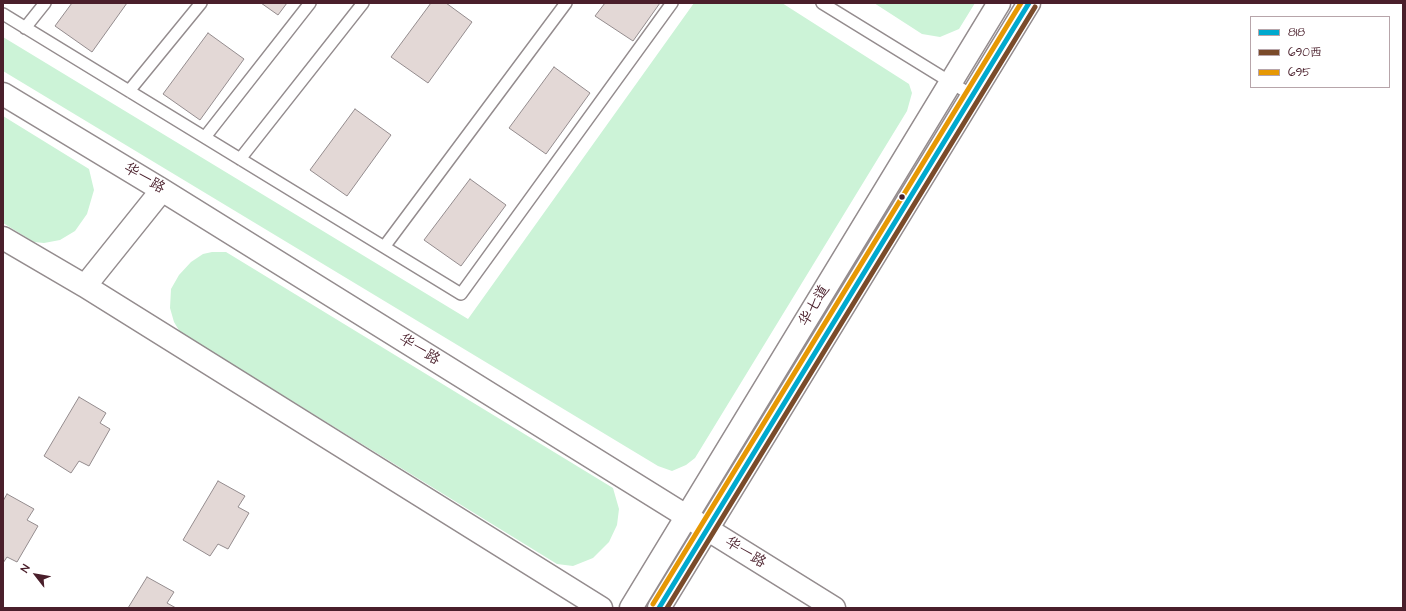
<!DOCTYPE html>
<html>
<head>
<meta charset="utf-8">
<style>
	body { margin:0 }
	#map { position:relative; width:1406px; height:611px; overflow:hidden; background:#fff; font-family:"Architects Daughter","LXGW WenKai TC",sans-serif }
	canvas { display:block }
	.frame { position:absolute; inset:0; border:4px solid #4a1f2b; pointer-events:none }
	.legend { position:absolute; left:1250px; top:16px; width:140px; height:72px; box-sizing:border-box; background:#fff; border:1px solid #b7a5aa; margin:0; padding:5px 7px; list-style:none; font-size:12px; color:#4a1f2b }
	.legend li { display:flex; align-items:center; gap:8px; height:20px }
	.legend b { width:20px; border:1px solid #b7a5aa }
	.north { position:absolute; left:16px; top:555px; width:40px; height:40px; -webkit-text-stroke:3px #fff; paint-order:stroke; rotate:301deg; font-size:11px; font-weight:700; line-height:16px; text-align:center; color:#4a1f2b }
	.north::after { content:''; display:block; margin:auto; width:14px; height:18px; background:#4a1f2b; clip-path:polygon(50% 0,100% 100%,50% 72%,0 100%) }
</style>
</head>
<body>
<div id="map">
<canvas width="1406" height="611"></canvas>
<div class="frame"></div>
<ul class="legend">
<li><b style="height:5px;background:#00a9ce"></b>818</li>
<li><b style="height:5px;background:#7a4b2a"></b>690西</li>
<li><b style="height:5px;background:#e69804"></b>695</li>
</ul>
<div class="north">N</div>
</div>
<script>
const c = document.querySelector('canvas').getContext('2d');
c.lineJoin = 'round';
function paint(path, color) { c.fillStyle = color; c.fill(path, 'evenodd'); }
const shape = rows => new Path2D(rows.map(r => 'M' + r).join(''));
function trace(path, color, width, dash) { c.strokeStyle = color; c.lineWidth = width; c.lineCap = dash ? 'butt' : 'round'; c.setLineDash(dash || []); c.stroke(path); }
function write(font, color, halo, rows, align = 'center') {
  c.font = font + ' "Architects Daughter","LXGW WenKai TC",sans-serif'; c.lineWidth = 3; c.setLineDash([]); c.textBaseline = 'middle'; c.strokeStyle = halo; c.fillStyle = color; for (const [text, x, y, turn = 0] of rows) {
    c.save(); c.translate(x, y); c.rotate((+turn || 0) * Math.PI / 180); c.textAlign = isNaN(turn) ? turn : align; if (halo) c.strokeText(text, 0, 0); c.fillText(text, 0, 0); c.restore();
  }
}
const green = shape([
	[694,3,782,3,909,84,912,93,907,111,695,458,686,465,672,471,658,466,3,71,3,37,468,319],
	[874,3,975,3,959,29,940,37,922,34],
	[3,116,89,169,94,190,87,214,75,231,60,240,44,243,34,242,3,223],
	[212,252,226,252,613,488,619,509,617,525,609,542,593,558,573,566,557,564,180,332,174,322,170,308,171,289,179,275,191,262,203,254]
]);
const building = shape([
	[72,3,127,3,92,52,55,26,72,3],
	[261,3,287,3,278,15,261,3],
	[431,3,446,3,472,22,428,83,391,57,431,3],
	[605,3,660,3,633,41,595,16,605,3],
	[208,33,244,59,200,120,163,94,208,33],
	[554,67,590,93,546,154,509,128,554,67],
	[355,109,391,135,347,196,310,170,355,109],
	[470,179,506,205,461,266,424,240,470,179],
	[79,397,106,413,100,423,110,429,89,466,79,461,71,473,44,456,79,397],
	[218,481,245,496,238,507,249,513,228,549,218,544,210,556,183,540,218,481],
	[7,494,34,509,27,520,38,526,17,562,7,557,3,563,3,501,7,494],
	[147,577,174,592,167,603,176,608,128,608,147,577]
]);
const lane = shape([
	[822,3,973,96],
	[3,14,461,294,672,3],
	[25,28,45,3],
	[129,91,201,3],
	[205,137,310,3],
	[240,159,363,3],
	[384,247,566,3]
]);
const street = shape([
	[3,94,162,190,834,608],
	[3,238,85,286,601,608],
	[85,286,162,190]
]);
const secondary = shape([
	[631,608,999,3],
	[659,608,1029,3]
]);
const bus1 = shape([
	[659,608,1029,3]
]);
const bus2 = shape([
	[667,608,1035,7]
]);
const bus3 = shape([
	[653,604,1021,3]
]);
const markers = [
	[902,197,3.5,"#4a1f2b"]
];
const streetNames = [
	["华一路",144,179,31],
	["华七道",815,306,-59],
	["华一路",419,350,32],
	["华一路",745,553,32]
];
paint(green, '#ccf3d7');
paint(building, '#e3d8d6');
trace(building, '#948c8e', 1);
trace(lane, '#948c8e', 14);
trace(street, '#948c8e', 25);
trace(secondary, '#948c8e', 25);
trace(lane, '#fff', 11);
trace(street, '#fff', 22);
trace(secondary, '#fff', 22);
trace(bus1, '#00a9ce', 5);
trace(bus2, '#7a4b2a', 5);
trace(bus3, '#e69804', 5);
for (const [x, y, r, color] of markers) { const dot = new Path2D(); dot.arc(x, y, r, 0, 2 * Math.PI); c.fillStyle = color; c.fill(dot); trace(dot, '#fff', 1.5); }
write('15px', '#4a1f2b', '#fff', streetNames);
</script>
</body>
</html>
